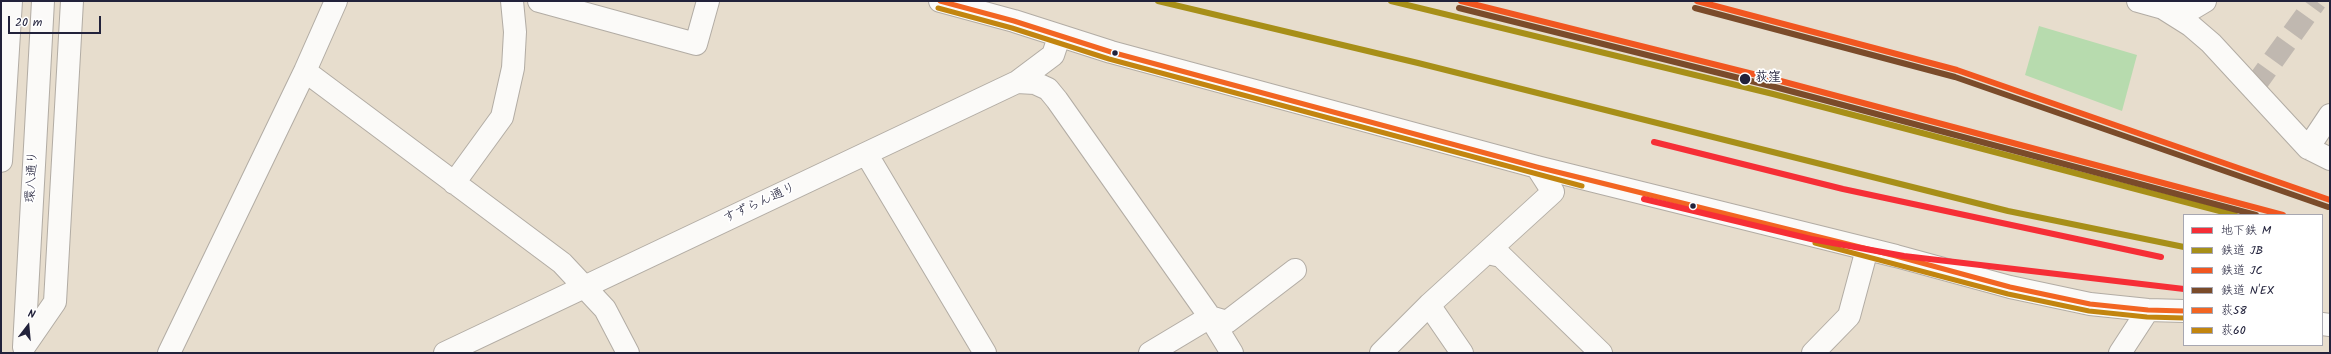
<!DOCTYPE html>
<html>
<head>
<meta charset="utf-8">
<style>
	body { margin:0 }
	#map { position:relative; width:2331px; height:354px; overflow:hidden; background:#e7ddcd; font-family:Kalam,"Klee One",sans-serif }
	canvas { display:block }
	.frame { position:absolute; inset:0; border:2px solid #22223b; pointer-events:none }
	.legend { position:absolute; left:2183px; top:214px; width:140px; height:132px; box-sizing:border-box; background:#fff; border:1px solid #a7a7b1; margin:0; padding:5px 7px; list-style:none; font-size:12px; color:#22223b }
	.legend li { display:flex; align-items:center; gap:8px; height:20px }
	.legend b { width:20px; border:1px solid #a7a7b1 }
	.north { position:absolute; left:8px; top:306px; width:40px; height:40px; -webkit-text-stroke:3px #fff; paint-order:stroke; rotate:16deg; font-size:11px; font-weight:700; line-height:16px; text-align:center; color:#22223b }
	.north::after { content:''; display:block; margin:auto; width:14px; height:18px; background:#22223b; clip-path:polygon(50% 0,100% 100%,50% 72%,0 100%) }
	.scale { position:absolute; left:8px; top:16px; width:93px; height:18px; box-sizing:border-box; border:2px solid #22223b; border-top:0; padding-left:5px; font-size:12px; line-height:14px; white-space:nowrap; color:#22223b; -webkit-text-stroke:3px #fff; paint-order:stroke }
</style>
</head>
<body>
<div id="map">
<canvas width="2331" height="354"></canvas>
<div class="frame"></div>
<ul class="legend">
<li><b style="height:5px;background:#f62e36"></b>地下鉄 M</li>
<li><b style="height:5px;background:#a78f18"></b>鉄道 JB</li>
<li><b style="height:5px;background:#f15620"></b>鉄道 JC</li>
<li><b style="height:5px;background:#7a4b2a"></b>鉄道 N'EX</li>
<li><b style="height:5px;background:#f26522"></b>荻58</li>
<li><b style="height:5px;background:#c2850f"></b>荻60</li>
</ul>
<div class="north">N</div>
<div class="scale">20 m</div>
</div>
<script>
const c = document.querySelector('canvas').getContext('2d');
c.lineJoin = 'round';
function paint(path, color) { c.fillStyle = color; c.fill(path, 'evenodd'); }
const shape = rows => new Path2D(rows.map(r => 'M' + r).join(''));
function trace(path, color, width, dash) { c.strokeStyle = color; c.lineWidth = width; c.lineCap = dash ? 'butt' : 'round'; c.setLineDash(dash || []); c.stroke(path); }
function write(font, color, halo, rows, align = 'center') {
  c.font = font + ' Kalam,"Klee One",sans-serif'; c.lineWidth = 3.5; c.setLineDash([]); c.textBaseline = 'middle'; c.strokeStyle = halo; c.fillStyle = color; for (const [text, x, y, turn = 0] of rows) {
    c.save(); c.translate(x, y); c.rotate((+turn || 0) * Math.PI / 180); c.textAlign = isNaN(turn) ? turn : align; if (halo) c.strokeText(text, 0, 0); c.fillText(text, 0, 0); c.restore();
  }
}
const green = shape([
	[2039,26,2137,55,2122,111,2025,75]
]);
const minorTunnel = shape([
	[2254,87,2316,1]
]);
const minor = shape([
	[539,1,696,44,708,1],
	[940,1,1014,21,1111,52,1537,167,1896,256,2010,287,2090,304,2148,310,2184,311],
	[2138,1,2163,8,2190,10,2205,1],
	[2163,8,2190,25,2211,43,2308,148,2330,159],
	[305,71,562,263,605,309,628,353],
	[1017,82,1035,83,1048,89,1057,100,1210,317,1232,353],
	[2308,148,2330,115],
	[867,155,985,353],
	[454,183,502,117,513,68,515,32,512,1],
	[1488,253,1501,256,1601,353],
	[1429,305,1462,353],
	[2322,324,2330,325],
	[169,353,305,71,336,1],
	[445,353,1017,82,1053,55,1059,37],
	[1150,353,1210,317,1227,322,1295,270],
	[1381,353,1429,305,1553,192,1537,167],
	[1813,353,1849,316,1867,249],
	[2120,353,2148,310]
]);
const major = shape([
	[1,161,11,1],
	[24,347,55,302,72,1],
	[24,347,43,1]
]);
const bus1 = shape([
	[940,1,1014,21,1111,52,1537,167,1896,256,2010,287,2090,304,2148,310,2184,311]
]);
const bus2 = shape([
	[938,8,1012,28,1109,59,1582,186],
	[1815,243,2008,294,2089,311,2147,317,2184,318]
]);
const rail1 = shape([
	[1158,1,1418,63,2008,211,2184,247],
	[1391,1,1773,94,2235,215]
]);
const rail2 = shape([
	[1461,1,1777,80,2283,215],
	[1697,1,1957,70,2330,200]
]);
const rail3 = shape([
	[1459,8,1775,87,2256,215],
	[1695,8,1955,77,2328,207]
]);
const metro1 = shape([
	[1654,142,1843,189,2161,257],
	[1644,199,1811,239,1904,256,2184,289]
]);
const markers = [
	[1115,53,3.5,"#22223b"],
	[1745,79,6,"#22223b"],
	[1693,206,3.5,"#22223b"]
];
const stopNames = [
	["荻窪",1755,79]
];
const streetNames = [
	["環八通り",33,177,-87],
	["すずらん通り",760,204,-25]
];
paint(green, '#b7dbae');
trace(minorTunnel, '#c0b8b0', 22, [22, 11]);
trace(minor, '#b2aca4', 24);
trace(major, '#b2aca4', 24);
trace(minor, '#fbfaf8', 22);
trace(major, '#fbfaf8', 22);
trace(bus1, '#f26522', 5);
trace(bus2, '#c2850f', 5);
trace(rail1, '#a78f18', 6);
trace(rail2, '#f15620', 6);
trace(rail3, '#7a4b2a', 6);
trace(metro1, '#f62e36', 6);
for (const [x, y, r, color] of markers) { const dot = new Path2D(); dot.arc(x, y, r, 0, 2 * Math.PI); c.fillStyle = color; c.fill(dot); trace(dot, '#fff', 1.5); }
write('bold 13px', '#22223b', '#fff', stopNames, 'left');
write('13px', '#22223b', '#fff', streetNames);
</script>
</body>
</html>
